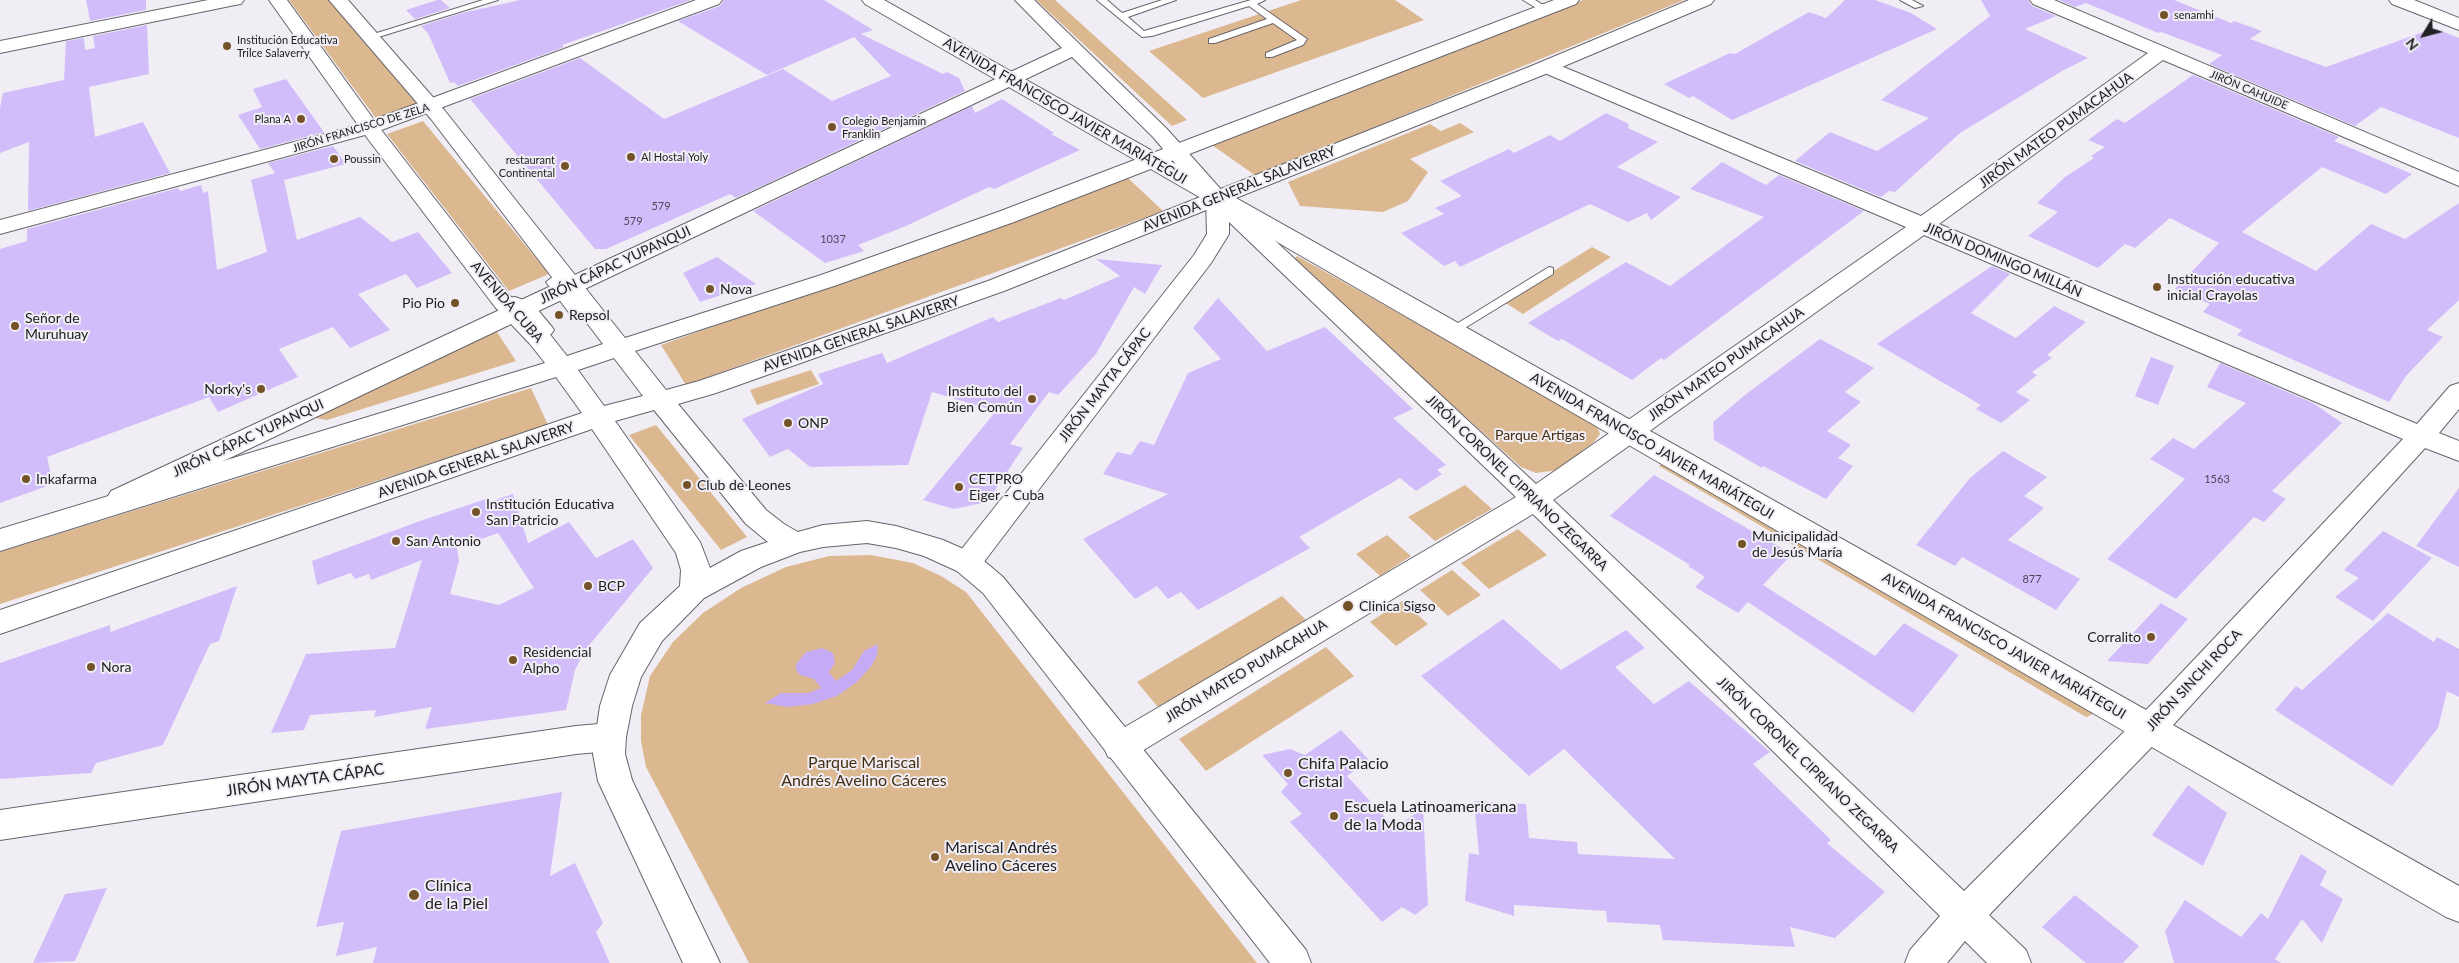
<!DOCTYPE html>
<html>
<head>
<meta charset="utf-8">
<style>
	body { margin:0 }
	#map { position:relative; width:2459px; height:963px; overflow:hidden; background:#f0eef4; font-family:Lato,sans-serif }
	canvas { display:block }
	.north { position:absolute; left:2399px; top:10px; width:50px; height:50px; -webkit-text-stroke:4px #f0eef4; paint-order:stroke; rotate:233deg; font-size:14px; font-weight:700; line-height:20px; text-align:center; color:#212123 }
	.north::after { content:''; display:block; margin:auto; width:18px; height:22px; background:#212123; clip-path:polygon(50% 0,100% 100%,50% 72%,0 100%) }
</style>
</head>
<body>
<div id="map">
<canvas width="2459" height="963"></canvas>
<div class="north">N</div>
</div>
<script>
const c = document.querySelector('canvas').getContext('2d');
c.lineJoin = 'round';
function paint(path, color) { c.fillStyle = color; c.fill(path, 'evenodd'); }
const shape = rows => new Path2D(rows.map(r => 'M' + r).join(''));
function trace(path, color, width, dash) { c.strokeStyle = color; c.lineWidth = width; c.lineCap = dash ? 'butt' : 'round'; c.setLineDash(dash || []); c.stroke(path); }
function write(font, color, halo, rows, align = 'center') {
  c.font = font + ' Lato,sans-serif'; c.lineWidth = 4; c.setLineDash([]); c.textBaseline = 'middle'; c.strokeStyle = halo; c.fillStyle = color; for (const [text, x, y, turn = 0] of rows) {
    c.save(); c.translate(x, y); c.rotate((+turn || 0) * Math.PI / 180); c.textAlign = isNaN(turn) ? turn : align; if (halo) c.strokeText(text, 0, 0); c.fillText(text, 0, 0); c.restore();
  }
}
const green = shape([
	[289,0,329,0,417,104,387,117,375,117],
	[1036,0,1055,0,1187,120,1172,126],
	[1301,0,1395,0,1424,20,1203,98,1149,51],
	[1583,0,1684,0,1256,176,1212,145],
	[423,121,549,274,509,291,387,134],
	[1460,123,1474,132,1410,159,1428,172,1408,201,1383,212,1300,206,1288,182,1430,124,1441,131],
	[1128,178,1163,211,686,385,661,345],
	[1592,247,1611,257,1523,314,1504,302],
	[1297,256,1596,424,1600,434,1594,442,1558,470,1536,473,1521,467,1293,261],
	[495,329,516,361,327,420,316,418,312,412],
	[811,370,819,384,757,405,750,390],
	[531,388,548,425,0,604,0,552],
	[656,425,747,537,721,550,629,435],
	[1671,457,2102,702,2091,715,2086,717,1659,466],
	[1465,485,1492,509,1435,541,1408,517],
	[1518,529,1547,555,1489,589,1461,563],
	[1387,535,1411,556,1380,576,1356,554],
	[871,555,913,563,941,576,966,592,1257,963,749,963,646,767,641,741,641,715,650,676,673,642,703,613,741,588,786,567,829,556],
	[1452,570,1481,595,1448,616,1420,590],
	[1282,596,1308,622,1162,712,1137,682],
	[1402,601,1428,624,1396,646,1370,622],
	[1326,647,1354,676,1206,771,1179,739]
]);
const water = shape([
	[878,644,877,655,872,665,857,682,837,696,813,704,788,707,765,703,781,693,808,693,821,688,814,679,800,675,796,670,796,664,806,652,822,648,833,653,835,663,829,672,836,681,852,670,864,651]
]);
const building = shape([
	[86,0,146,0,146,10,90,21],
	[437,0,441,0,450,8,415,19,406,10],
	[520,0,691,0,562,45,564,47,458,86,454,82,450,83,428,33,421,26,462,13],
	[724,0,824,0,873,30,861,34,943,74,947,72,959,78,965,91,736,198,730,194,606,249,595,249,470,99,580,58,664,119,783,69,832,101,891,76,854,37,767,75,678,21,720,6],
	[1845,0,1875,0,1911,13,1937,29,1732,120,1693,96,1689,98,1664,84,1730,53,1735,54,1809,12,1826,18],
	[1981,0,2028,0,2032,6,2056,16,2025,29,2088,58,2062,71,1960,133,1895,192,1889,191,1881,197,1795,161,1830,132,1877,151,1929,118,1881,100,1990,16],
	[2059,0,2174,0,2231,23,2234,21,2262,31,2250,39,2326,67,2434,28,2459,38,2459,138,2381,107,2355,126,2209,64,2222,55,2161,32,2158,33,2086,3,2075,7],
	[147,25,149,74,89,87,95,137,143,122,170,173,28,211,29,142,0,153,0,108,3,93,64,80,66,41,84,38,85,50,95,48,93,36],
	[2193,75,2339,137,2334,141,2412,174,2386,194,2322,167,2242,232,2316,271,2371,224,2405,239,2459,203,2459,300,2427,330,2443,337,2406,376,2389,402,2237,335,2242,330,2203,312,2210,304,2175,289,2219,243,2170,218,2135,248,2125,244,2098,268,2028,236,2058,212,2037,203,2065,177,2094,158,2091,156,2105,147,2088,140,2117,119,2125,123],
	[286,79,324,132,260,149,238,115,262,107,253,89],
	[1002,99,1054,133,1051,134,1080,150,994,189,989,187,906,226,858,245,864,251,825,263,753,211,972,106,975,113],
	[1606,113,1629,124,1628,128,1658,142,1617,167,1681,197,1651,220,1647,213,1628,222,1590,204,1460,267,1455,261,1444,266,1401,233,1444,214,1435,208,1462,196,1440,181,1509,149,1514,153,1550,135,1560,141],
	[333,146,346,164,284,180,297,240,360,217,392,242,418,232,452,273,417,288,406,274,358,294,390,330,350,348,333,327,279,349,298,377,218,412,209,397,47,457,53,484,0,503,0,249,27,241,27,229,178,188,180,191,201,185,203,193,208,191,217,270,267,252,251,180,275,173,268,163],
	[1722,162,1766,185,1779,175,1864,211,1664,360,1661,358,1632,380,1562,339,1558,341,1528,323,1626,262,1670,286,1764,217,1690,189],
	[717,257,756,284,700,302,683,273],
	[1096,259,1162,265,1145,294,1134,287,1096,354,1058,395,1049,392,1010,444,1023,448,987,502,954,509,923,500,996,411,932,392,908,465,810,467,788,449,770,457,742,419,823,384,818,374,882,353,887,363,993,317,998,322,1061,298,1064,300,1120,276],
	[1992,266,2010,274,1971,313,2016,338,2054,306,2086,322,2047,355,2052,358,2032,372,2037,375,2016,392,2030,400,2001,423,1976,409,1981,405,1877,344],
	[1218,298,1267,351,1325,327,1413,409,1393,418,1446,465,1437,470,1442,474,1416,491,1400,478,1299,537,1310,548,1198,610,1181,592,1168,599,1157,586,1135,599,1083,539,1168,494,1103,474,1117,452,1131,455,1140,441,1154,445,1188,373,1221,359,1193,328],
	[1820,339,1874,368,1845,392,1861,402,1827,431,1851,445,1838,458,1853,466,1826,499,1763,466,1762,468,1714,440,1713,422,1745,395],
	[2151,357,2174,366,2158,405,2135,396],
	[2220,363,2313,403,2342,423,2272,491,2286,499,2264,522,2254,517,2176,599,2107,559,2185,479,2150,459,2173,438,2194,449,2246,403,2207,387],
	[2003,451,2047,477,2024,496,2044,508,2008,540,2080,579,2056,610,1962,557,1955,566,1916,545,1970,478],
	[1654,475,1792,554,1763,585,1875,656,1904,623,1959,655,1913,713,1748,602,1738,613,1695,587,1705,577,1688,566,1690,565,1610,516],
	[2459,488,2459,567,2416,546],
	[513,494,528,543,569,522,596,558,633,539,653,568,586,649,575,670,566,710,425,729,432,707,374,717,376,710,310,715,304,730,271,733,306,654,395,648,422,560,371,580,369,574,355,579,351,573,317,585,312,561,420,521,486,499,487,503],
	[498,533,534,588,499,605,450,594,459,561,457,548],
	[2383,531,2432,558,2373,621,2335,597,2359,578,2344,570],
	[237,586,219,641,210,644,163,745,96,763,91,773,0,779,0,663,110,625,110,632],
	[2161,603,2188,619,2148,664,2107,661],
	[2388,613,2434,642,2437,637,2459,649,2459,697,2447,691,2438,728,2392,786,2275,710,2296,686,2302,690],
	[1503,619,1561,670,1626,630,1645,648,1615,667,1654,704,1689,681,1770,752,1753,764,1831,840,1827,843,1885,892,1835,938,1790,927,1795,947,1663,940,1660,925,1607,922,1606,911,1514,905,1514,916,1465,901,1469,853,1479,855,1474,801,1526,804,1529,838,1577,842,1578,854,1675,859,1564,749,1529,776,1421,676],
	[1341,730,1369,760,1347,776,1395,828,1423,808,1428,905,1415,915,1402,907,1382,922,1290,822,1302,814,1281,792,1288,784,1262,755,1290,749,1305,755],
	[2188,785,2227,813,2203,866,2152,835],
	[562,792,550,876,575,863,603,923,596,932,610,963,373,963,377,947,336,956,344,922,316,927,341,831],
	[2301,854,2327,871,2320,885,2343,899,2322,943,2302,919,2275,959,2281,963,2174,963,2165,931,2185,900,2241,937,2261,913,2268,919],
	[107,888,75,961,33,963,65,894],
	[2075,895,2139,946,2123,963,2086,963,2042,927]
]);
const service = shape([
	[483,0,498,0,372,39,364,37,483,0],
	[1097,0,1107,0,1122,13,1162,0,1176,0,1128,17,1144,31,1251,0,1265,0,1257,4,1307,39,1303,45,1272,57,1266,57,1266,53,1297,40,1273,23,1215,43,1209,43,1209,39,1267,19,1249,6,1152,36,1142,37,1097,0],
	[1523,0,1535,0,1551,10,1543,12,1523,0],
	[1900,0,1912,0,1923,6,1915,8,1900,0],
	[1549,267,1553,268,1553,274,1455,334,1451,335,1445,331,1549,267],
	[562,270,568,274,559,283,581,311,598,313,600,316,598,319,573,318,546,282,562,270],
	[515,297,532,303,552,327,554,330,552,333,543,341,539,342,533,338,541,330,524,309,514,305,503,306,497,302,499,299,515,297]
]);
const minor = shape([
	[208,0,244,0,241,4,235,5,0,53,0,41,208,0],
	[696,0,722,0,719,4,376,132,0,234,0,220,362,124,696,0],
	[1015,0,1034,0,1167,129,1225,194,1536,484,1906,227,1540,71,1537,67,1540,63,1554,63,1921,216,2148,53,2033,4,2030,0,2054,0,2459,172,2459,186,2163,60,1939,224,2417,424,2450,386,2459,383,2459,409,2439,433,2459,441,2459,461,2425,448,2174,724,1989,915,2026,950,2031,963,1987,963,1965,941,1947,963,1905,963,1910,950,1940,916,1533,514,1132,757,1120,761,1108,757,1104,747,1108,737,1516,497,1229,222,1229,234,1211,263,977,571,967,574,957,571,952,563,957,555,1194,255,1207,234,1206,200,1153,137,1072,57,131,505,121,508,111,505,107,498,111,491,1062,48,1015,0],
	[1924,235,2403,439,2152,704,1964,891,1553,500,1924,235],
	[610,723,621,727,626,737,621,747,610,751,576,754,0,840,0,810,576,726,610,723]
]);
const tertiary = shape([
	[862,0,884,0,2459,886,2459,922,2446,917,865,4,862,0],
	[2389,0,2414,0,2459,18,2459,30,2392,4,2389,0]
]);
const secondary = shape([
	[269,0,287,0,382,131,511,297,548,332,567,356,603,344,431,119,329,0,348,0,445,111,625,338,821,275,998,212,1554,0,1579,0,1576,4,1014,222,837,285,635,351,666,390,699,381,988,281,1529,67,1689,0,1714,0,1711,4,1543,75,1004,291,716,393,678,404,766,510,784,524,798,532,823,525,867,521,896,526,943,540,977,555,1003,577,1306,950,1311,963,1270,963,983,593,957,571,924,556,896,548,867,543,823,547,800,552,761,567,704,598,662,641,641,677,632,706,626,737,625,754,632,780,720,963,683,963,598,781,593,754,600,706,610,675,640,623,680,586,681,570,676,553,592,429,0,634,0,610,582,413,556,377,0,551,0,529,545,363,530,344,495,307,368,139,269,0],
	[614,358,643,396,604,406,578,370,614,358],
	[654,410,746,524,768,542,741,551,710,568,700,542,615,421,654,410]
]);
const markers = [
	[2164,15,5,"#745229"],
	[227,46,5,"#745229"],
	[301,119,5,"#745229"],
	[832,127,5,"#745229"],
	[631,157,5,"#745229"],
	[334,159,5,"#745229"],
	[565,166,5,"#745229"],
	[2157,287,5,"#745229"],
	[710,289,5,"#745229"],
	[455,303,5,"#745229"],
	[559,315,5,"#745229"],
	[15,326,5,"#745229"],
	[261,389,5,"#745229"],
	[1032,399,5,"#745229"],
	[788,423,5,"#745229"],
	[26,479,5,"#745229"],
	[687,485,5,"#745229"],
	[959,487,5,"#745229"],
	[476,512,5,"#745229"],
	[396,541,5,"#745229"],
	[1742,544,5,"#745229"],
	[588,586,5,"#745229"],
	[1348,606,6,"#745229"],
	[2151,637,5,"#745229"],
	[513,660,5,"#745229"],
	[91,667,5,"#745229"],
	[1288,773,5,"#745229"],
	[1334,816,5,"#745229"],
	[935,857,5,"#745229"],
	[414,895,6,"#745229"]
];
const farPoinames = [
	["senamhi",2174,15],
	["Institución Educativa",237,40],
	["Trilce Salaverry",237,53],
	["Plana A",291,119,"right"],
	["Colegio Benjamin",842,121],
	["Franklin",842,134],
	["Al Hostal Yoly",641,157],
	["Poussin",344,159],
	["restaurant",555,160,"right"],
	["Continental",555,173,"right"]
];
const farStreetnames = [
	["JIRÓN CAHUIDE",2249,90,23],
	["JIRÓN FRANCISCO DE ZELA",361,128,-17]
];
const numberNames = [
	["579",661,206],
	["579",633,221],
	["1037",833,239],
	["1563",2217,479],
	["877",2032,579]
];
const streetNames = [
	["AVENIDA FRANCISCO JAVIER MARIÁTEGUI",1065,111,30],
	["JIRÓN MATEO PUMACAHUA",2056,130,-36],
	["AVENIDA GENERAL SALAVERRY",1239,189,-22],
	["JIRÓN DOMINGO MILLÁN",2003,260,23],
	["JIRÓN CÁPAC YUPANQUI",615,265,-25],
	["AVENIDA CUBA",507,302,49],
	["AVENIDA GENERAL SALAVERRY",861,334,-19],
	["JIRÓN MATEO PUMACAHUA",1726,364,-35],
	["JIRÓN MAYTA CÁPAC",1105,385,-52],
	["JIRÓN CÁPAC YUPANQUI",248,438,-25],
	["AVENIDA FRANCISCO JAVIER MARIÁTEGUI",1652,446,30],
	["AVENIDA GENERAL SALAVERRY",476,460,-19],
	["JIRÓN CORONEL CIPRIANO ZEGARRA",1517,483,44],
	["AVENIDA FRANCISCO JAVIER MARIÁTEGUI",2004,646,30],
	["JIRÓN MATEO PUMACAHUA",1246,671,-31],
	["JIRÓN SINCHI ROCA",2194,680,-47],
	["JIRÓN CORONEL CIPRIANO ZEGARRA",1808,765,44]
];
const poiNames = [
	["Institución educativa",2167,279],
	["inicial Crayolas",2167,295],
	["Nova",720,289],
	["Pio Pio",445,303,"right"],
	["Repsol",569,315],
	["Señor de",25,318],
	["Muruhuay",25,334],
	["Norky's",251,389,"right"],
	["Instituto del",1022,391,"right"],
	["Bien Común",1022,407,"right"],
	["ONP",798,423],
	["Inkafarma",36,479],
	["CETPRO",969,479],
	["Eiger - Cuba",969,495],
	["Club de Leones",697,485],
	["Institución Educativa",486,504],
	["San Patricio",486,520],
	["Municipalidad",1752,536],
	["de Jesús María",1752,552],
	["San Antonio",406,541],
	["BCP",598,586],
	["Clinica Sigso",1359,606],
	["Corralito",2141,637,"right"],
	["Residencial",523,652],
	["Alpho",523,668],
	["Nora",101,667]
];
const parkNames = [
	["Parque Artigas",1540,435]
];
const nearParknames = [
	["Parque Mariscal",864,763],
	["Andrés Avelino Cáceres",864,781]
];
const nearPoinames = [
	["Chifa Palacio",1298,764],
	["Cristal",1298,782],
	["Escuela Latinoamericana",1344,807],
	["de la Moda",1344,825],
	["Mariscal Andrés",945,848],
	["Avelino Cáceres",945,866],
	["Clínica",425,886],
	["de la Piel",425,904]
];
const nearStreetnames = [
	["JIRÓN MAYTA CÁPAC",305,780,-8]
];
paint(green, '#dcb890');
paint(water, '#c5aaf6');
paint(building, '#d2bdfb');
trace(service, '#67656b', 2);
trace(minor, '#67656b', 2);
trace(tertiary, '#67656b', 2);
trace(secondary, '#67656b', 2);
paint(service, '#fff');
paint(minor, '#fff');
paint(tertiary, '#fff');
paint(secondary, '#fff');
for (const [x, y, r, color] of markers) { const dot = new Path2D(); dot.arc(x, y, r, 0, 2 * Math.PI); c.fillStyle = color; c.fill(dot); trace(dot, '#f0eef4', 2); }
write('11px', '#212123', '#f0eef4', farPoinames, 'left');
write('11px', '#212123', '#f0eef4', farStreetnames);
write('11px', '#4d4859', null, numberNames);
write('14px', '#212123', '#f0eef4', streetNames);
write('14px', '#212123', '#f0eef4', poiNames, 'left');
write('14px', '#452e10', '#f0eef4', parkNames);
write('16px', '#452e10', '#f0eef4', nearParknames);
write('16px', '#212123', '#f0eef4', nearPoinames, 'left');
write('16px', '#212123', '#f0eef4', nearStreetnames);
</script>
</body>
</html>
